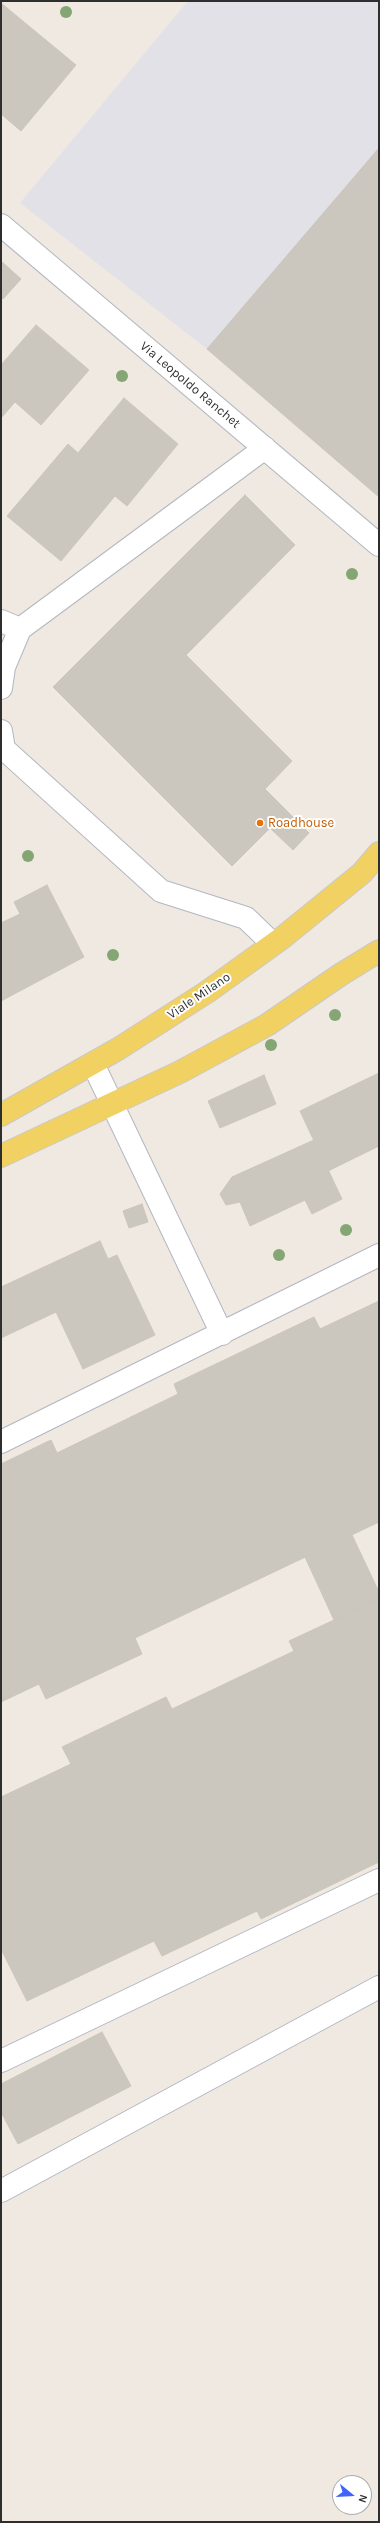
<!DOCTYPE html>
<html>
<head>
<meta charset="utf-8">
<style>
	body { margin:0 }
	#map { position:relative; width:380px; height:2523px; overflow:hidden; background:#efe9e1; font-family:Karla,sans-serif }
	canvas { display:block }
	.frame { position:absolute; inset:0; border:2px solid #2e2e2e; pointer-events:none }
	.north { position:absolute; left:332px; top:2475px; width:40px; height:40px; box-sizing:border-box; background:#fff; border:1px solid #ababab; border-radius:50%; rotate:108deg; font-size:11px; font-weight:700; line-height:16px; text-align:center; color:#2e2e2e }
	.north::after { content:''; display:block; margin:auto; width:14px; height:18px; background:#4264fb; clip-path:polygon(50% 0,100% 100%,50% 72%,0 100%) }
</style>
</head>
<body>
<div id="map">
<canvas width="380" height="2523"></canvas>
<div class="frame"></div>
<div class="north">N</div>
</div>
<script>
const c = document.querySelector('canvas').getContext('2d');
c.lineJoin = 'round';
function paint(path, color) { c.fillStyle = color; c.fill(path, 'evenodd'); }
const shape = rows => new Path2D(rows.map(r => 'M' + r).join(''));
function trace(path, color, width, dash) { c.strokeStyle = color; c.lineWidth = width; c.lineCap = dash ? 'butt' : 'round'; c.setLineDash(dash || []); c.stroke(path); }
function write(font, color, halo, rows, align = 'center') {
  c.font = font + ' Karla,sans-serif'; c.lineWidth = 4; c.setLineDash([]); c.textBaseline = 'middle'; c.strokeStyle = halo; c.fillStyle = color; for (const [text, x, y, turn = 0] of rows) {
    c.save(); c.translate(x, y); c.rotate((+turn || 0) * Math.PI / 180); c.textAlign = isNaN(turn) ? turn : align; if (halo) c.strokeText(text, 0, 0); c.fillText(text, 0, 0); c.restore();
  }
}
const industrial = shape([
	[188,1,379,1,379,497,207,349,20,203]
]);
const building = shape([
	[1,3,76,65,21,131,1,114,1,3],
	[379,148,379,497,207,349,379,148],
	[1,261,21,279,3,299,1,297,1,261],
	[36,325,89,370,41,425,15,402,1,418,1,365,36,325],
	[124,398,178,444,127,506,115,496,61,561,7,516,68,444,78,453,124,398],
	[245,495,295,545,186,655,292,761,265,789,309,833,293,850,270,828,232,866,53,687,245,495],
	[47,885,84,957,1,1001,1,923,20,914,14,902,47,885],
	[379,1073,379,1146,328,1171,300,1111,379,1073],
	[264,1075,276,1104,220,1128,208,1101,264,1075],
	[314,1140,342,1199,312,1214,305,1200,250,1226,240,1202,226,1205,220,1194,232,1177,314,1140],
	[142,1204,148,1222,129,1228,123,1211,142,1204],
	[100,1241,108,1259,117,1255,155,1335,83,1369,56,1312,1,1338,1,1287,100,1241],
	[379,1301,379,1522,135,1638,142,1654,46,1699,39,1684,1,1702,1,1464,51,1440,57,1453,178,1394,174,1384,314,1317,320,1329,379,1301],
	[352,1535,379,1592,379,1599,334,1620,305,1557,352,1535],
	[379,1599,379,1862,261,1919,257,1911,162,1956,154,1941,27,2001,1,1949,1,1797,71,1764,62,1747,166,1697,172,1709,294,1651,289,1641,379,1599],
	[102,2032,131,2086,18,2144,1,2112,1,2084,102,2032]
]);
const minor = shape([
	[1,225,379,545],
	[1,621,20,629,265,448],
	[1,688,4,667,20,629],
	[1,731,4,749,161,891,246,918,273,944],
	[93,1064,222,1334],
	[1,1442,379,1255],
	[1,2061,379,1880],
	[1,2191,379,1987]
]);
const major = shape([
	[1,1115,118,1049,207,992,282,938,362,873,379,853],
	[1,1156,180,1072,267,1025,340,975,379,951]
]);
const trees = [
	[66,12],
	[122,376],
	[352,574],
	[28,856],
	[113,955],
	[335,1015],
	[271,1045],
	[346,1230],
	[279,1255]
];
const markers = [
	[260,823,4,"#e8710a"]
];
const streetNames = [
	["Via Leopoldo Ranchet",190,385,40],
	["Viale Milano",199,996,-34]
];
const foodNames = [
	["Roadhouse",268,823]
];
paint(industrial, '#e3e1e8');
paint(building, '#cbc7bf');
trace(building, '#cbc5ba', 1);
trace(minor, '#b4b7c1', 24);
trace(major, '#c9c9c9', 24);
trace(minor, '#fff', 22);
trace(major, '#f2d163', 22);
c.fillStyle = '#84a574';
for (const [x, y] of trees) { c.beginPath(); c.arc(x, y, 6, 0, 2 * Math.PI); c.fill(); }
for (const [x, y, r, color] of markers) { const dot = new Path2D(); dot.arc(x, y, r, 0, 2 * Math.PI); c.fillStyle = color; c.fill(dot); trace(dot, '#fff', 1.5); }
write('13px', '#2e2e2e', '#fff', streetNames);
write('13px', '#c56008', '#fff', foodNames, 'left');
</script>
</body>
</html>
